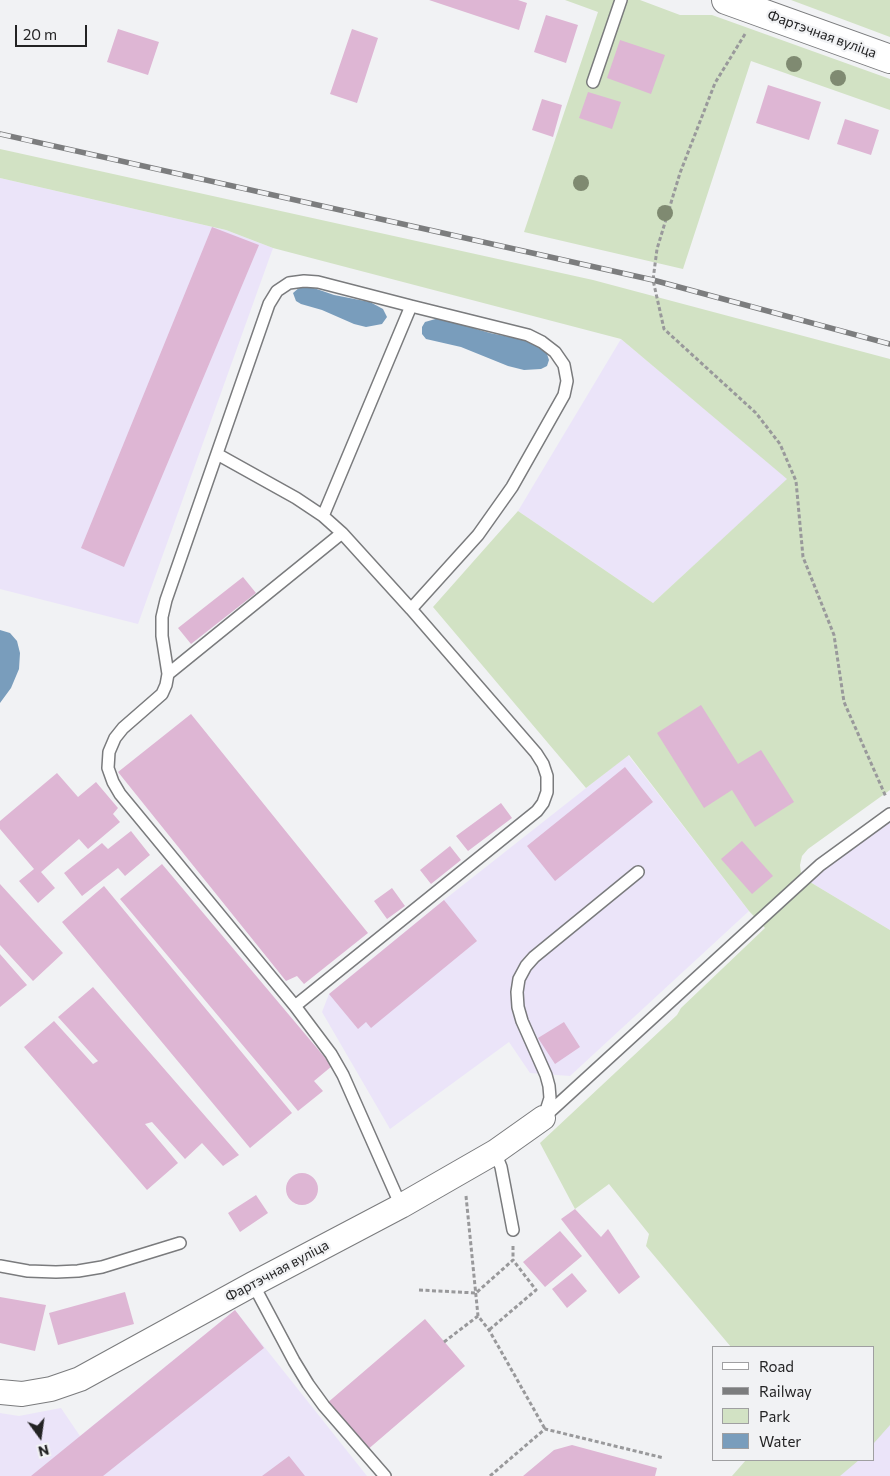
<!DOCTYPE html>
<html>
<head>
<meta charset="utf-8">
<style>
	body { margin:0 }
	#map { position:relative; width:890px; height:1476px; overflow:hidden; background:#f1f2f4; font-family:Commissioner,sans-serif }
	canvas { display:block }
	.legend { position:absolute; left:712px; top:1346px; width:162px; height:115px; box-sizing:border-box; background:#f1f2f4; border:1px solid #9f9fa1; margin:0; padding:6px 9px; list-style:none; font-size:15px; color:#232324 }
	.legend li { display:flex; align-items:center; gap:10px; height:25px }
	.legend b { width:25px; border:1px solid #9f9fa1 }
	.north { position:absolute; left:15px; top:1411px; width:50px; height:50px; -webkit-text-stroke:4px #f1f2f4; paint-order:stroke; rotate:166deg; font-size:14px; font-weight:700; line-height:20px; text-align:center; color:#232324 }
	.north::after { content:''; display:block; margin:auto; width:18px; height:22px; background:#232324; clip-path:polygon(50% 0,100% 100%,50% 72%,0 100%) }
	.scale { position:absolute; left:15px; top:25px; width:72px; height:22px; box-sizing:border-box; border:2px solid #232324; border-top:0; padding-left:6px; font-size:15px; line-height:18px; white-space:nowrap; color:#232324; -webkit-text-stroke:4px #f1f2f4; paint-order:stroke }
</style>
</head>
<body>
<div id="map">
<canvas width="890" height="1476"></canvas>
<ul class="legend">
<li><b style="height:6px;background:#fff"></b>Road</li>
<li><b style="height:6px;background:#7c7d7e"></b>Railway</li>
<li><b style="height:14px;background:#d2e2c4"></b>Park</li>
<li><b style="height:14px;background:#799dbc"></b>Water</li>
</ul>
<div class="north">N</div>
<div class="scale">20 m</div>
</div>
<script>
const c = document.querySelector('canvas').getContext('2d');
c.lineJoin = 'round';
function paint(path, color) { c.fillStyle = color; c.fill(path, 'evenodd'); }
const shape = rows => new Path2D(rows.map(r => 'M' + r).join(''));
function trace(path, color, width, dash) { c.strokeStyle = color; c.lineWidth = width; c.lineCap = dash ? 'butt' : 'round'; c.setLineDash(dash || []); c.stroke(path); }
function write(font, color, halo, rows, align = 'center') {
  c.font = font + ' Commissioner,sans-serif'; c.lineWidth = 4.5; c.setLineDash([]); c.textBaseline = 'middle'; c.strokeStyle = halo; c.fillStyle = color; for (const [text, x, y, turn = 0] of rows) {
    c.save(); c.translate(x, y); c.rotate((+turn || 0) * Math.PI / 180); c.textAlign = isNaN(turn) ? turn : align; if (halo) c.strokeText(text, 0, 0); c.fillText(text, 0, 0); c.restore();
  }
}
const industrial = shape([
	[0,178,226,230,273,248,138,624,0,589],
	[621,339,788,479,653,603,518,511],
	[628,755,749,911,570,1076,530,1073,509,1042,390,1129,322,1012,329,994,444,900],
	[890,814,890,930,805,879],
	[235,1310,367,1476,0,1476,0,1413,19,1416,61,1408,80,1436],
	[890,1362,890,1476,819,1476,834,1460,874,1460,874,1390]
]);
const green = shape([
	[565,0,640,0,680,15,712,15,890,79,890,110,751,61,683,269,524,232,598,12],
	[791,0,890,0,890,37,850,22],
	[0,149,593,280,890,359,890,790,808,849,802,856,800,865,801,873,805,879,890,930,890,1425,874,1443,874,1347,731,1347,646,1246,649,1234,609,1184,575,1209,540,1143,677,1015,681,1008,765,928,749,911,629,755,586,788,433,607,518,511,653,603,787,479,621,339,273,248,226,230,0,178],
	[746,1460,859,1460,840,1476,732,1476]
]);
const water = shape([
	[308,286,334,295,370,302,383,309,387,317,382,324,366,327,354,324,322,310,301,304,296,301,293,293,300,287],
	[439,318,490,333,529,341,540,347,547,354,549,360,547,366,541,369,524,370,508,366,461,347,426,339,422,334,422,327,425,322],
	[0,630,10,633,17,641,20,653,19,669,11,688,0,703]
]);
const building = shape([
	[429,0,518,0,527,3,519,30],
	[546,15,578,25,566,63,534,52],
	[118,29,159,42,148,75,107,62],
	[352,29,378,38,357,103,330,94],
	[620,40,665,55,651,94,607,78],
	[768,85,821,102,809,140,756,123],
	[588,92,621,102,612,129,579,118],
	[542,99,562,105,553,137,532,130],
	[845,119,879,130,871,155,837,144],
	[212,227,259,245,124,567,81,548],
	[243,577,256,593,191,644,178,628],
	[701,705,738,764,761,750,794,802,755,827,732,790,704,808,657,733],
	[191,714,368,933,304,984,297,976,286,981,118,772],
	[625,767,653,802,555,881,527,846],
	[57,773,78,797,96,782,118,808,113,814,120,822,88,849,79,839,41,872,55,888,38,903,19,881,34,869,0,829,0,821],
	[501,803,512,818,468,851,456,836],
	[131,831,150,855,125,876,118,868,82,896,64,873,102,843,108,849],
	[742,841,773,876,752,894,721,859],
	[450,846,461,860,431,884,420,870],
	[162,864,332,1066,314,1081,323,1091,298,1111,120,899],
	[0,884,63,953,33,981,0,945],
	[104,886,292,1113,250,1148,62,922],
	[392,888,405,906,387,919,374,901],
	[444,900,477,941,371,1028,366,1022,358,1029,329,994],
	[0,954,27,985,0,1007],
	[93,987,239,1155,223,1166,202,1143,185,1159,152,1122,145,1124,178,1163,147,1190,24,1047,54,1021,93,1064,98,1061,58,1017],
	[564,1022,580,1047,555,1064,538,1038],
	'286 1189a16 16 0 1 1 32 0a16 16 0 1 1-32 0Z',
	[256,1195,268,1213,240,1232,228,1213],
	[575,1209,601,1237,608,1229,640,1277,619,1294,561,1219],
	[560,1231,582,1256,545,1287,523,1262],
	[572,1273,587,1291,567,1308,552,1289],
	[125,1292,134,1324,58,1345,49,1313],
	[0,1297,46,1305,35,1351,0,1343],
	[235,1310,264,1348,103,1476,31,1476],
	[425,1319,465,1366,366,1451,326,1404],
	[572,1445,657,1468,655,1476,523,1476,554,1450],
	[289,1456,305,1476,262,1476]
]);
const path = shape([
	[745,34,715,83,680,173,657,249,653,280,664,329,756,413,780,444,796,481,803,557,834,635,844,702,886,797],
	[466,1196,478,1316,489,1330,545,1429],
	[513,1246,513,1260],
	[419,1290,476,1293,513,1260,536,1290,489,1330],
	[444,1342,478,1316],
	[490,1476,545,1429,664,1458]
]);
const service = shape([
	[593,82,621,0],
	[217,454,296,498,323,516,342,533,411,609,536,753,543,764,547,776,547,792,543,803,537,811,295,1006],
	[323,516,411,306,528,335,542,342,555,352,564,365,567,381,564,395,512,487,478,535,411,609],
	[342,533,168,674,166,685,162,694,123,728,115,738,109,752,108,768,113,782,120,794,295,1006,331,1054,343,1075,401,1206],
	[168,674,162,636,162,617,166,600,269,304,277,291,289,283,304,281,318,282,411,306],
	[544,1117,550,1098,549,1086,546,1075,522,1021,518,1007,517,992,519,979,526,966,534,957,638,872],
	[543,1118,820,865,890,814],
	[495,1152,501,1167,513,1230],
	[0,1266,28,1271,56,1272,78,1271,102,1267,180,1243],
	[253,1284,294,1361,308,1384,324,1406,385,1476]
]);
const minor = shape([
	[0,1392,22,1394,51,1389,80,1379,253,1284,401,1206,495,1152,543,1118]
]);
const tertiary = shape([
	[726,0,890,59]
]);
const rail = shape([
	[0,134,653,280,890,344]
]);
const trees = [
	[794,64],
	[838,78],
	[581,183],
	[665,213]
];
const streetNames = [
	["Фартэчная вуліца",822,34,20],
	["Фартэчная вуліца",277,1271,-28]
];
paint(industrial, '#ebe4f9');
paint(green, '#d2e2c4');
paint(water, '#799dbc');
paint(building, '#deb6d4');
trace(service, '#7a7b7d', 14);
trace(minor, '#7a7b7d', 26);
trace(tertiary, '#7a7b7d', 30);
trace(path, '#99999b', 3, [4, 2.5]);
trace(service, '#fff', 11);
trace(minor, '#fff', 24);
trace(tertiary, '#fff', 28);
trace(rail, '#7c7d7e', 5.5);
trace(rail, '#f1f2f4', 4, [11]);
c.fillStyle = '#7f8a71';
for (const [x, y] of trees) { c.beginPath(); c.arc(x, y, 8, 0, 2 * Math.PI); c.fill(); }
write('14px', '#232324', '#f1f2f4', streetNames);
</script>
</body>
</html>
